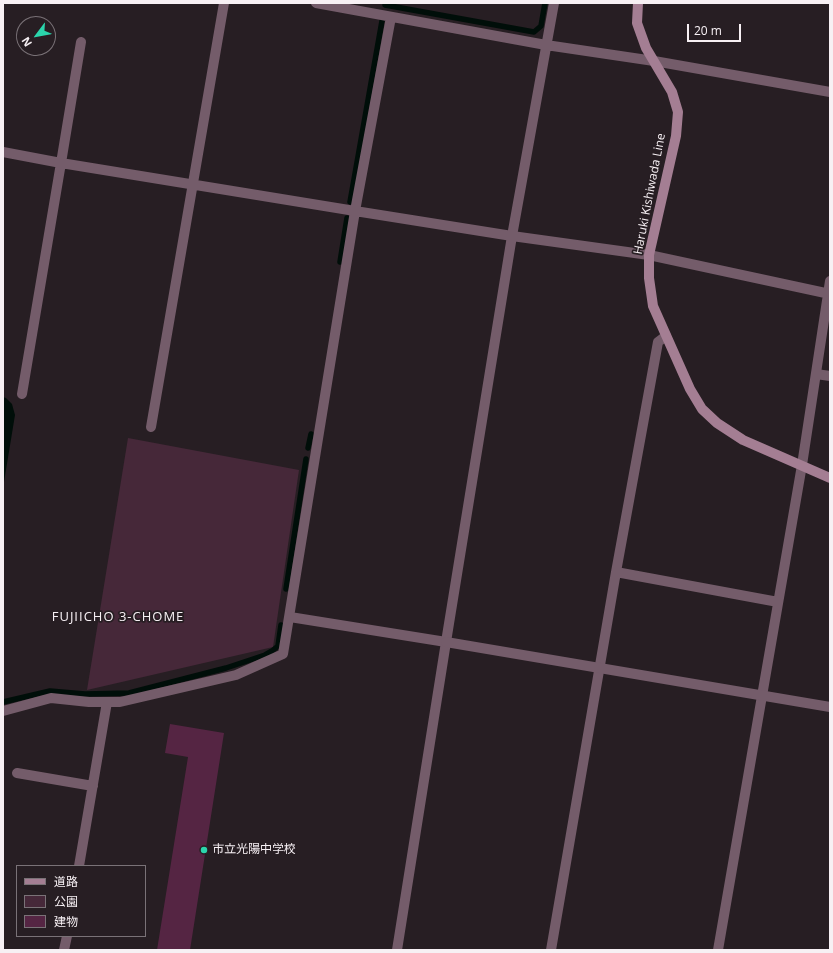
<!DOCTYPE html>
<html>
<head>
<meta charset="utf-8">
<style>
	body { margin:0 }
	#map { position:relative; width:833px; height:953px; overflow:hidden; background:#271e23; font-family:"Open Sans","Noto Sans JP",sans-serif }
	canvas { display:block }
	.frame { position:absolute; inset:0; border:4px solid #f7f0f4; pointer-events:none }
	.legend { position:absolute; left:16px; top:865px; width:130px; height:72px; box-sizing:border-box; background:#271e23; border:1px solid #7a7277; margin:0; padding:5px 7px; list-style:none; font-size:12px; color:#f7f0f4 }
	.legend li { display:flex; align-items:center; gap:8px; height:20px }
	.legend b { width:20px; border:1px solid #7a7277 }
	.north { position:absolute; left:16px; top:16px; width:40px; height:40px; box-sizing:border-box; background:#271e23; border:1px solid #7a7277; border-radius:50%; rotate:238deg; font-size:11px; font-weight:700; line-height:16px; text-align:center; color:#f7f0f4 }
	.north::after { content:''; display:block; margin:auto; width:14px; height:18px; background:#2bd5ac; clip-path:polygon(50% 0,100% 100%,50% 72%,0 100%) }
	.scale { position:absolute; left:687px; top:24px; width:54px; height:18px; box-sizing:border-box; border:2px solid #f7f0f4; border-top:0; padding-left:5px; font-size:12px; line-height:14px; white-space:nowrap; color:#f7f0f4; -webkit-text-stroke:3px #271e23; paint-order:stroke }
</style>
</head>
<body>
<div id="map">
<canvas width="833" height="953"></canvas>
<div class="frame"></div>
<ul class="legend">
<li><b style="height:5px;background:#a47e93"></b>道路</li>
<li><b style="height:11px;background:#462839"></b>公園</li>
<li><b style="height:11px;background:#552543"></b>建物</li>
</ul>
<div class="north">N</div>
<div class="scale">20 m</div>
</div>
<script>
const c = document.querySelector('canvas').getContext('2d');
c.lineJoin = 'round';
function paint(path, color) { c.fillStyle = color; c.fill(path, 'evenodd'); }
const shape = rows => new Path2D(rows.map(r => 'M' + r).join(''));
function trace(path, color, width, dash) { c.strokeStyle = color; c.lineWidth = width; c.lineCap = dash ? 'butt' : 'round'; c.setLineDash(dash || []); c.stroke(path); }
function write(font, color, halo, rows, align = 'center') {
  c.font = font + ' "Open Sans","Noto Sans JP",sans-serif'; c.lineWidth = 3.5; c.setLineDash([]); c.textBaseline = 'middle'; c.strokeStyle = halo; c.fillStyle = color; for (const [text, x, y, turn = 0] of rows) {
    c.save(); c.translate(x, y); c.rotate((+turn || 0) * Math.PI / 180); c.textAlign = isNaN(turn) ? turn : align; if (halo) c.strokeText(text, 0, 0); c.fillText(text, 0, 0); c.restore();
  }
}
const green = shape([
	[128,438,299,470,273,647,87,690]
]);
const water = shape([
	[3,397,6,398,12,404,15,415,3,488]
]);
const stream = shape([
	[385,5,534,32,541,26,545,3],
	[350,202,382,21],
	[340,262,347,218],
	[308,448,311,434],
	[286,589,306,459],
	[3,702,50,691,85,694,129,693,226,668,265,655,272,651,278,646,281,625]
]);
const building = shape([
	[170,724,224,733,190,950,157,950,188,757,165,753]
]);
const minor = shape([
	[316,3,546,45,654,61,830,92],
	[3,152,61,163,355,211,512,236,649,255,830,294],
	[816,374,830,376],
	[22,394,61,163,81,42],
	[151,427,224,3],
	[616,572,778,602],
	[290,617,446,642],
	[3,711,51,698,89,702,120,702,236,675,283,654,355,211,391,17],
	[17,773,93,786],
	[79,866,107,702],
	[64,950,67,936],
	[397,950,446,642,512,236,554,3],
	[551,950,616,572,658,342,666,336],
	[718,950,802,465,830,281]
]);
const tertiary = shape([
	[446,642,830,707]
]);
const secondary = shape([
	[638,3,637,23,646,48,672,92,678,112,676,136,649,255,649,278,653,306,690,389,702,409,717,423,743,440,830,478]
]);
const markers = [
	[204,850,4,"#2bd5ac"]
];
const streetNames = [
	["Haruki Kishiwada Line",650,194,-79]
];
const poiNames = [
	["市立光陽中学校",212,850]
];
const neighbourhoodNames = [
	["FUJIICHO 3-CHOME",118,617]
];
paint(green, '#462839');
paint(water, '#000e09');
trace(stream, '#000e09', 5.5);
paint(building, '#552543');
trace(minor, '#745c6a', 10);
trace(tertiary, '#745c6a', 10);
trace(secondary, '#a47e93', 10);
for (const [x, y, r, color] of markers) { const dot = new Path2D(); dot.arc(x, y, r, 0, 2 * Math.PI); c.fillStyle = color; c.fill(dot); trace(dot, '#271e23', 1.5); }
write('12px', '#f7f0f4', '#271e23', streetNames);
write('12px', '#f7f0f4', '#271e23', poiNames, 'left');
c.letterSpacing = '1px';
write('13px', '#f7f0f4', '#271e23', neighbourhoodNames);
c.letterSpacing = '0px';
</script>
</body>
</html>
